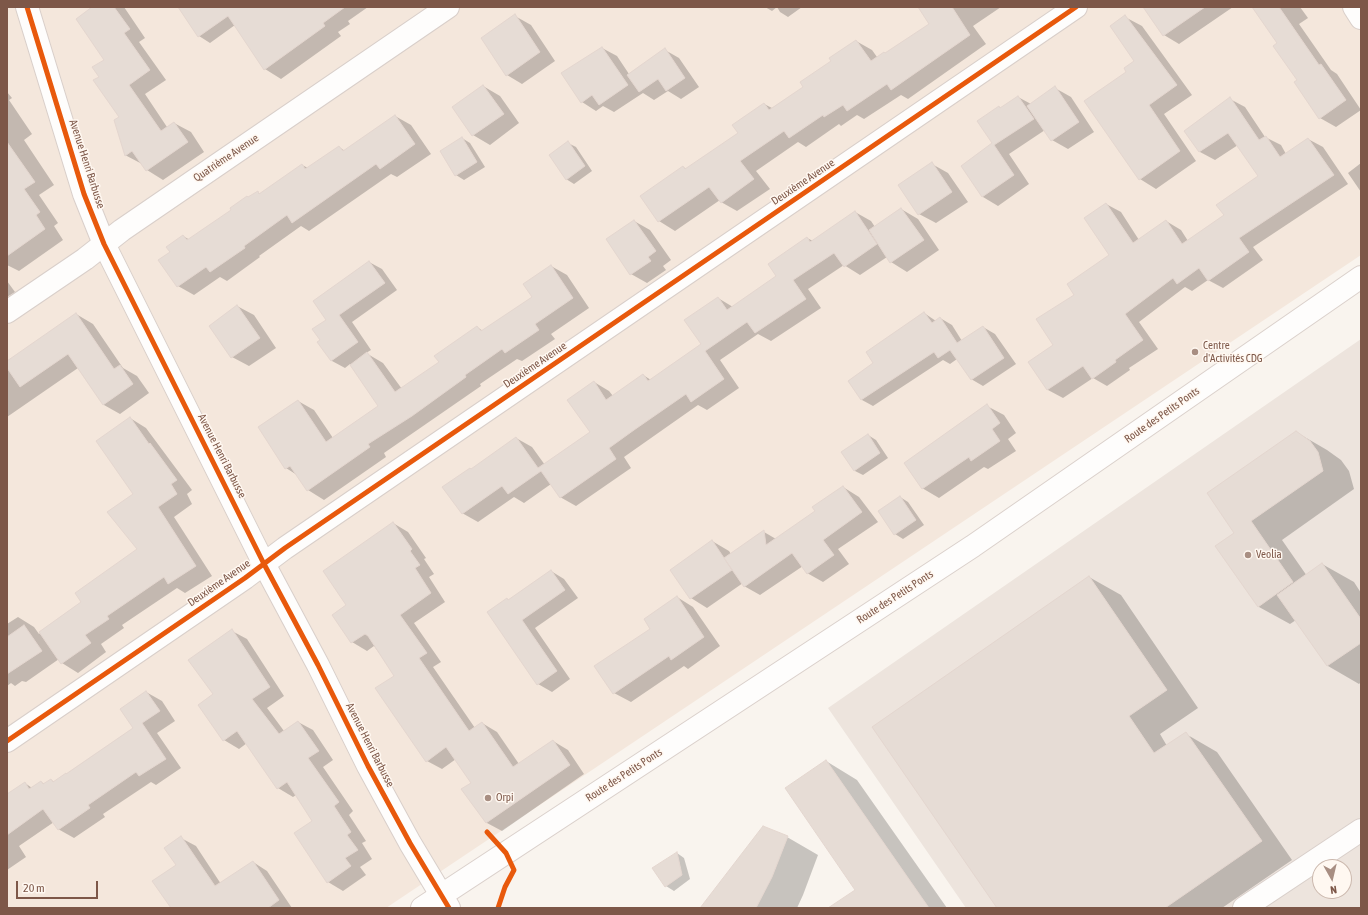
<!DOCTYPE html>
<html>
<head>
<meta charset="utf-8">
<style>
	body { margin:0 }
	#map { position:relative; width:1368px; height:915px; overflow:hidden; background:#f9f4ee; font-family:"Asap Condensed",sans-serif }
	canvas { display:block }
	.frame { position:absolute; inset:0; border:8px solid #7d5748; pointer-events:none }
	.north { position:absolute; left:1312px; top:859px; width:40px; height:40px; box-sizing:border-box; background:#fff8f1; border:1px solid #cbb8ad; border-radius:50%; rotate:172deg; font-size:11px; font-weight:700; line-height:16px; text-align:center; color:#7d5748 }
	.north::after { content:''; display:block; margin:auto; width:14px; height:18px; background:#a88e82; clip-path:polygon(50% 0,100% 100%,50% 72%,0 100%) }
	.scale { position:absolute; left:16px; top:881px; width:82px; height:18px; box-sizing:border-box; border:2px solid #7d5748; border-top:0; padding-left:5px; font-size:12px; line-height:14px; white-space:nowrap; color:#7d5748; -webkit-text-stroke:3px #fff8f1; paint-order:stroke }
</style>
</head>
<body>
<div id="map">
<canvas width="1368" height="915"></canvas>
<div class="frame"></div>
<div class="north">N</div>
<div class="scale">20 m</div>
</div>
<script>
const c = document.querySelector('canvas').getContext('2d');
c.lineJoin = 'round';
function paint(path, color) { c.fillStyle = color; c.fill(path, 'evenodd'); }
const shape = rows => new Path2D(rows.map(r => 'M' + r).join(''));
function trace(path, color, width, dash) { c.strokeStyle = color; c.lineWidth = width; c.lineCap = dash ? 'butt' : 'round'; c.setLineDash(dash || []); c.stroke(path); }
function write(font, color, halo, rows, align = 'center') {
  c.font = font + ' "Asap Condensed",sans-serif'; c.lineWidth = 3; c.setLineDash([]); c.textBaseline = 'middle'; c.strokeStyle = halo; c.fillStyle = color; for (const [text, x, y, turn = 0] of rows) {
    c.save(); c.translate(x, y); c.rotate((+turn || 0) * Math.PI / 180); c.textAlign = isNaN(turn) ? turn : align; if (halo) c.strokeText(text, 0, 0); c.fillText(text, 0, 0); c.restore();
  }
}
const residential = shape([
	[7,7,1361,7,1361,255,386,908,7,908]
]);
const industrial = shape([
	[1361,339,1361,908,966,908,828,708],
	[1320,867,1344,867,1344,891,1320,891]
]);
const shadow = shape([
	[94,7,124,7,145,38,139,42,166,80,145,94,167,127,174,123,191,132,204,152,163,180,147,170,142,164,125,155,121,117,100,77,105,60],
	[179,7,368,7,348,21,350,24,338,32,341,36,281,79,265,69,235,25,210,43,199,36],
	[765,7,802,7,788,17,780,12,777,7,772,11],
	[930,7,1001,7,973,26,986,44,908,99,901,95,864,119,857,115,841,126,839,124,806,147,798,142,756,171,770,189,737,211,721,202,720,200,675,231,659,221,683,167,687,169,739,133,764,104,772,108,805,87,856,41,872,50,877,57,886,54,930,24],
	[1148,7,1233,7,1179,44,1164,35],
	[1253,7,1300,7,1308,18,1299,24,1331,70,1337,74,1361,110,1336,127,1320,118,1278,43],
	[515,16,531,25,555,61,522,84,507,75],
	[1125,17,1142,26,1192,95,1164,114,1196,161,1156,189,1140,179,1128,72,1135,62],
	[602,48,617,56,629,74,665,50,679,58,699,87,681,99,668,91,654,100,643,93,614,112,603,106,596,111,582,102],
	[483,86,500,96,519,123,490,145,473,135],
	[1055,88,1071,97,1094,132,1068,149,1052,140,1045,130,1009,154,1029,184,998,206,983,197,999,107,1002,109,1018,97,1031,104],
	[7,92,12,98,9,100,32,134,24,140,54,185,39,195,58,223,54,226,63,240,19,271,7,265],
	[1230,99,1245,107,1265,137,1281,145,1286,154,1308,139,1323,147,1348,184,1253,247,1263,260,1223,288,1208,280,1192,291,1185,287,1139,322,1158,349,1129,368,1130,370,1107,386,1093,378,1063,398,1048,390,1030,362,1055,345,1075,295,1111,256,1106,204,1121,212,1139,240,1166,221,1181,230,1188,241,1225,216,1260,176,1238,145,1215,160,1200,152,1186,131],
	[395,116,411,125,431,154,397,177,391,174,309,231,301,226,259,256,260,257,227,281,220,277,194,295,178,286,171,252,183,236,190,240,258,192,260,194,302,165,308,168,339,147,345,151],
	[462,138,470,143,485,167,464,180,456,175],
	[568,143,576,147,592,171,574,184,566,179],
	[1361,163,1361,192,1348,173],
	[932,164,948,173,968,202,936,223,919,214],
	[901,209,918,219,939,250,907,272,891,262,887,257,860,275,844,265,808,289,821,308,771,341,758,334,720,360,739,388,707,410,698,405,624,457,631,468,576,506,560,497,551,484,524,503,514,497,478,522,462,513,471,470,516,438,532,447,545,465,591,432,594,382,609,391,613,396,643,375,651,380,702,345,718,298,733,307,778,276,807,238,813,241,855,212,871,221,875,227],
	[634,221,650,230,671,260,663,266,666,270,647,283,631,274],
	[369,262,382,269,397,290,352,322,371,350,366,353,383,363,402,389,440,362,477,327,483,331,534,298,551,266,567,275,589,308,551,334,555,339,522,361,517,359,480,384,481,386,384,453,386,457,324,500,308,490,297,475,286,468,259,427,298,401,314,410,333,438,380,406,350,364,345,368,332,361,319,342,321,340,327,320],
	[7,281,15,292,7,297],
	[237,306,254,315,276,348,249,366,232,357],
	[924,313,936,321,940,318,952,325,962,341,983,327,995,334,1016,364,983,386,971,379,957,359,950,364,943,360,873,406,862,400,849,381,875,363],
	[76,314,93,324,123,368,137,376,149,393,120,414,104,405,78,368,7,417,7,362],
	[987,406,1004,415,1016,433,1008,439,1016,451,988,469,984,467,939,498,922,488],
	[130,418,146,428,192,490,187,494,192,504,174,517,212,576,185,593,177,588,122,625,124,628,101,644,106,652,78,673,62,663,59,659,26,682,22,681,15,686,11,683,7,686,7,624,18,617,34,627,39,634,83,602,138,550],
	[1296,432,1327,450,1341,460,1349,471,1354,489,1282,540,1307,576,1322,564,1354,582,1361,593,1361,682,1359,684,1328,666,1296,620,1290,624,1259,607,1236,533],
	[868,435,876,440,888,458,863,475,855,471,843,453],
	[843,487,859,497,878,522,838,549,849,564,823,582,807,573,803,566,760,595,744,586,743,583,707,608,691,598,712,541,729,551,731,554,764,532,776,539,816,512],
	[900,497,908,502,924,525,903,539,895,534,879,511],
	[393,523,408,532,426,558,424,559,434,574,429,577,445,602,414,623,441,662,433,667,475,728,482,723,497,732,519,764,553,741,568,750,584,774,502,831,487,823,463,789,472,783,456,759,442,769,427,761,396,676,374,646,367,651,352,642,347,605],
	[551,571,564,579,578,598,535,628,570,679,552,692,538,684,507,599,509,600],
	[1089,577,1121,595,1198,708,1160,734,1167,746,1186,734,1217,752,1292,860,1222,908,998,908],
	[677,597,693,607,720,646,688,669,684,666,631,702,614,693,651,629],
	[232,631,247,639,284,696,267,708,284,731,298,722,313,730,333,760,323,767,353,811,349,815,366,841,362,843,372,859,360,867,366,875,343,891,328,882,313,821,296,795,293,797,278,788,247,743,239,749,224,740,215,694],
	[146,692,162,701,175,721,157,733,181,768,156,785,151,782,103,814,105,817,74,838,58,829,54,822,19,846,26,857,7,870,7,795,25,783,32,788,41,782,45,784,51,780,55,782,134,728],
	[826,761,857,780,947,908,830,908,856,890],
	[787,837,818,855,803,895,797,908,702,908],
	[181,838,196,846,221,884,253,862,267,871,292,908,172,908],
	[677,853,684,858,690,879,674,891,666,886]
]);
const building = shape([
	[92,7,114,7,130,29,124,33,150,70,129,85,161,131,174,122,188,142,146,171,132,151,125,156,114,120,119,117,93,80,99,77,92,67,104,60,76,19,92,7],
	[178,7,345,7,323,23,325,26,264,70,228,16,198,37,178,7],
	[918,7,952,7,970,35,891,90,887,84,847,111,843,105,824,117,823,115,789,138,784,131,740,161,754,179,721,203,709,187,658,222,640,196,683,166,685,169,738,133,732,125,764,103,769,110,803,87,800,82,831,61,829,58,856,40,871,61,884,52,885,53,929,24,918,7],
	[1143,7,1205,7,1163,36,1143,7],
	[1252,7,1279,7,1319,65,1321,64,1346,100,1319,119,1294,82,1297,80,1273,46,1277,43,1252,7],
	[515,14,540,52,506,76,481,38,515,14],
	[1125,15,1177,85,1149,105,1180,151,1139,180,1084,101,1126,72,1124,68,1134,61,1110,26,1125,15],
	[602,47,628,85,599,105,592,95,581,103,561,73,602,47],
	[665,48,685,78,666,91,658,79,639,92,627,75,665,48],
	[483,85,504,114,472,136,452,107,483,85],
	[1055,86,1079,122,1051,141,1027,106,1055,86],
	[1018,96,1034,119,994,145,1014,175,982,197,961,166,992,143,977,121,999,106,1000,108,1018,96],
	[1230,97,1259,140,1266,136,1280,157,1308,138,1334,175,1239,238,1249,252,1208,281,1199,268,1177,284,1173,278,1125,314,1143,340,1115,360,1116,362,1092,379,1083,366,1047,390,1028,362,1053,345,1036,319,1074,295,1067,284,1109,255,1084,218,1106,203,1133,243,1166,220,1182,244,1224,215,1216,205,1258,176,1228,133,1199,152,1184,131,1230,97],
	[395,115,415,144,380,169,376,164,292,223,287,215,244,246,245,248,210,272,206,267,177,287,158,260,170,252,166,247,183,235,187,240,231,210,230,208,247,196,248,197,258,191,259,194,302,164,305,169,339,146,343,151,395,115],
	[462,137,477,162,455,176,440,151,462,137],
	[568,141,585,166,566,180,549,155,568,141],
	[7,142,35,182,24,189,40,212,36,215,45,229,7,256,7,142],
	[932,162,952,192,918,215,898,185,932,162],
	[901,208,924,240,890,263,869,230,901,208],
	[855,211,877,244,844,267,834,253,793,280,806,299,755,333,747,322,705,351,724,379,691,402,686,394,634,430,609,448,616,459,560,498,541,471,508,494,502,486,462,514,442,487,470,468,471,469,516,437,538,468,590,432,567,400,594,381,606,400,643,374,648,381,701,344,684,320,718,297,727,310,776,276,768,264,807,237,810,242,855,211],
	[634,220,656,251,648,257,651,261,630,275,606,239,634,220],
	[369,261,385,283,339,315,358,342,331,361,317,342,320,340,312,329,326,320,313,301,369,261],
	[551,265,573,298,535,324,539,330,505,353,502,349,465,375,466,377,412,416,368,444,370,447,307,491,290,466,285,469,258,427,298,400,326,442,378,406,350,365,367,352,395,392,439,362,434,356,477,326,481,331,532,297,523,284,551,265],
	[237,305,260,338,231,358,209,326,237,305],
	[924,312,932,323,940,317,957,343,983,326,1004,358,971,380,950,350,938,358,934,352,861,400,848,381,873,363,866,352,924,312],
	[76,313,114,369,120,365,133,384,103,405,68,354,20,387,7,368,7,361,76,313],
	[987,404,1000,423,992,429,1000,441,971,461,969,457,922,489,904,463,987,404],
	[130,417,149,444,150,443,177,480,171,484,177,494,158,507,196,566,168,584,164,577,107,616,109,619,85,635,91,643,61,664,39,632,81,602,75,593,137,549,107,512,133,494,96,441,130,417],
	[1296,431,1310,441,1318,452,1323,471,1251,521,1293,582,1258,607,1215,546,1234,533,1207,493,1296,431],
	[868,434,880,453,854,471,841,452,868,434],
	[843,486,862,512,823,540,834,555,807,574,792,553,744,587,724,558,764,530,766,545,815,511,812,507,843,486],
	[900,496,916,520,894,535,878,511,900,496],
	[393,522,412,549,410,551,420,565,415,568,431,593,400,615,427,653,419,658,469,731,482,722,513,767,553,740,570,765,486,823,461,789,471,783,446,747,426,762,375,688,394,676,368,636,365,634,351,643,332,615,346,605,323,571,393,522],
	[712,540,732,570,690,599,670,570,712,540],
	[1322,563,1361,619,1361,643,1327,666,1277,595,1322,563],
	[551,570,565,590,522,620,557,671,537,685,487,612,507,598,508,600,551,570],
	[1089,576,1167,690,1129,716,1154,753,1186,732,1262,841,1165,908,997,908,872,727,1089,576],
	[677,596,704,637,671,660,669,656,613,694,594,666,650,629,644,619,677,596],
	[24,625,42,651,7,674,7,637,24,625],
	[232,629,270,687,252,699,279,734,298,721,319,751,308,758,339,802,334,806,351,832,347,835,358,850,345,858,351,866,327,883,294,833,312,821,287,782,277,789,237,731,223,741,198,705,213,694,188,660,232,629],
	[146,691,160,711,142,723,166,759,139,776,136,772,88,805,90,808,58,830,43,809,7,835,7,794,25,782,29,789,41,781,43,784,51,779,53,782,66,773,66,774,133,728,120,709,146,691],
	[826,760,929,908,828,908,855,890,785,788,826,760],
	[763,826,788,836,772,877,756,908,700,908,763,826],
	[181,836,215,886,253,861,279,900,268,908,171,908,152,881,176,865,164,848,181,836],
	[677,852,682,875,665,887,652,868,677,852]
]);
const minor = shape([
	[1354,7,1361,18],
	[7,312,85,259,122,230,448,7],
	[7,741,245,578,285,548,1076,7],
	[1244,908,1361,830]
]);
const tertiary = shape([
	[27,7,84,194,104,244,264,564,318,665,368,766,410,843,449,908]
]);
const secondary = shape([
	[422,908,973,546,1361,277]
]);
const cycleway = shape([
	[27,7,84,194,104,244,264,564,318,665,368,766,410,843,449,908],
	[7,741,245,578,285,548,1076,7],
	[487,832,506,853,514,870,505,887,498,908]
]);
const markers = [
	[1195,352,4,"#a88e82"],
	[1248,555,4,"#a88e82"],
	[488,798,4,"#a88e82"]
];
const streetNames = [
	["Quatrième Avenue",226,158,-34],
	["Avenue Henri Barbusse",87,164,72],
	["Deuxième Avenue",803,182,-34],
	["Deuxième Avenue",535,365,-34],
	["Route des Petits Ponts",1162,415,-35],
	["Avenue Henri Barbusse",222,456,63],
	["Deuxième Avenue",219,583,-35],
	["Route des Petits Ponts",895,597,-33],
	["Avenue Henri Barbusse",370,745,63],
	["Route des Petits Ponts",624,775,-33]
];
const poiNames = [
	["Centre",1203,346],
	["d'Activités CDG",1203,359],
	["Veolia",1256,555],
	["Orpi",496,798]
];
paint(residential, '#f4e7dc');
paint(industrial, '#ede4dd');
paint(shadow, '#0003');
paint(building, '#e6dcd5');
trace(building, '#e4d6cf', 1);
trace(minor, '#d9cfca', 24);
trace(tertiary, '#d9cfca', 24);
trace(secondary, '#dad0cb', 24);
trace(minor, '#fefdfc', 22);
trace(tertiary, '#fefdfc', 22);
trace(secondary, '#fefdfc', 22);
trace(cycleway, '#e8590c', 5);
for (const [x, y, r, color] of markers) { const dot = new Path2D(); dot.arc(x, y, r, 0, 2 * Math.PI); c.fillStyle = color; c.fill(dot); trace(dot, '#fff8f1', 1.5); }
write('11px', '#7d5748', '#fff8f1', streetNames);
write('11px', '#7d5748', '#fff8f1', poiNames, 'left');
</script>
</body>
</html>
